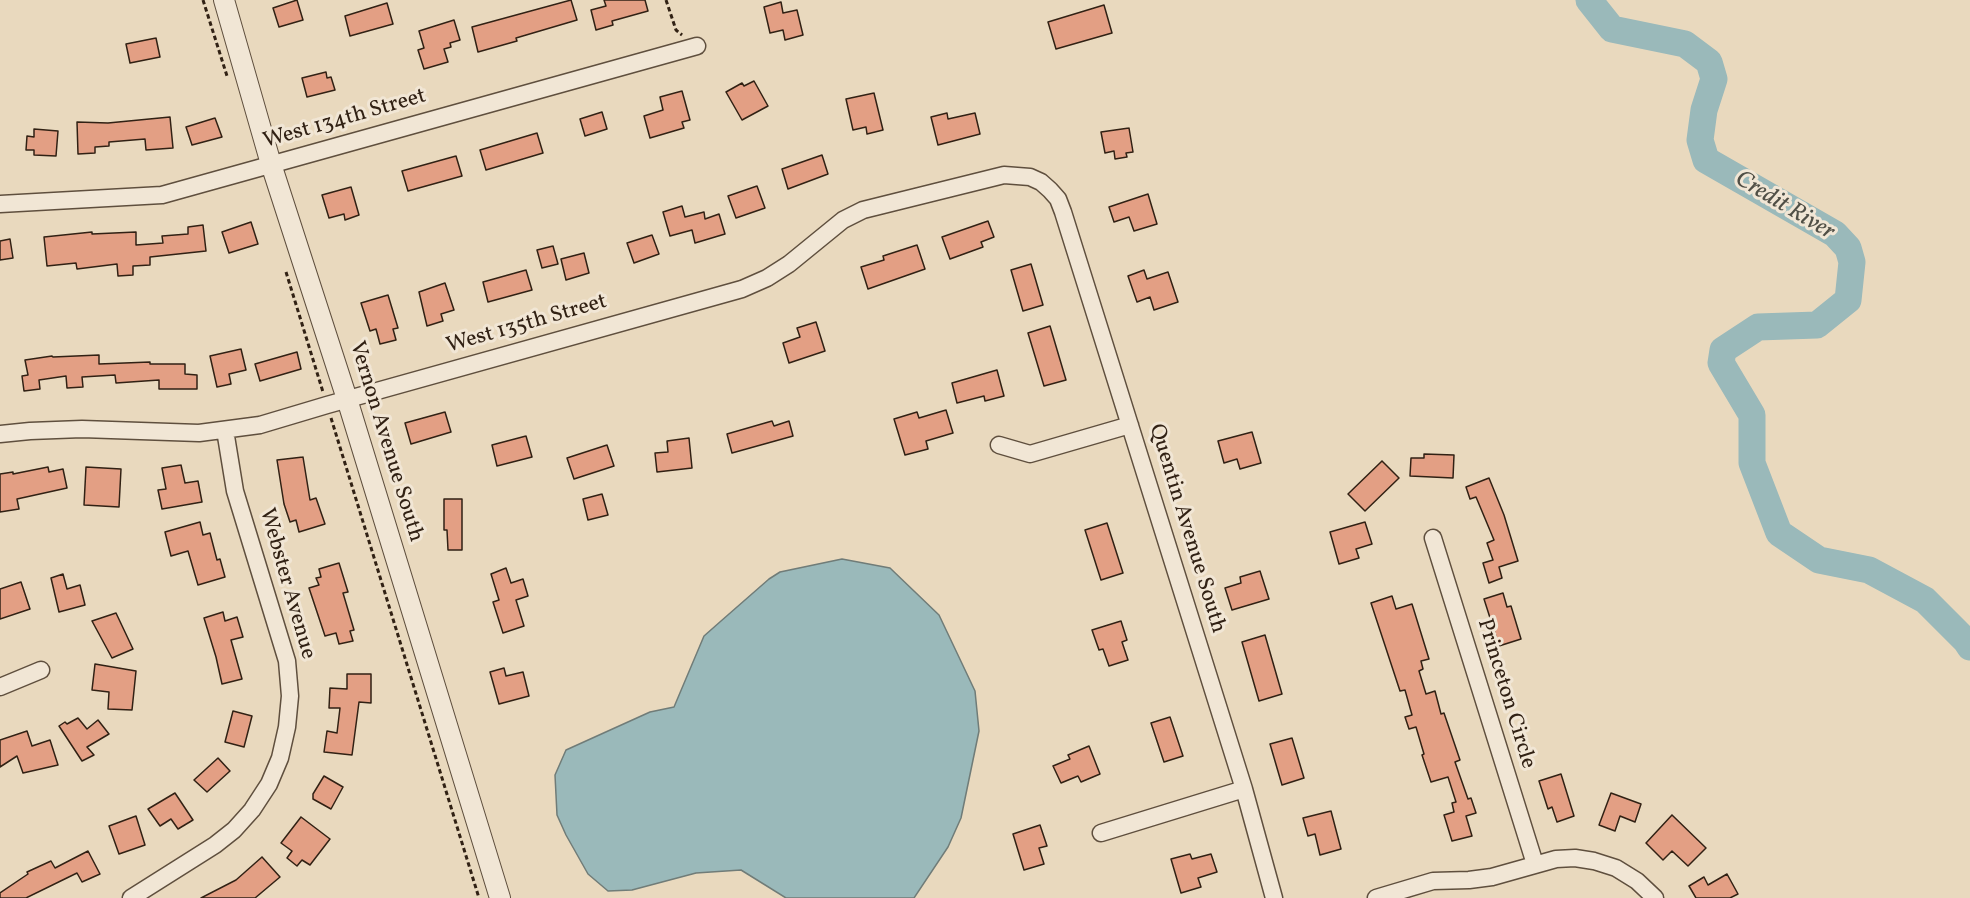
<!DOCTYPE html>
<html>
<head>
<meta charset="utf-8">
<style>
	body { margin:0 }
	canvas { display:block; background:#e9d9be }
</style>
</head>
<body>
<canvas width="1970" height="898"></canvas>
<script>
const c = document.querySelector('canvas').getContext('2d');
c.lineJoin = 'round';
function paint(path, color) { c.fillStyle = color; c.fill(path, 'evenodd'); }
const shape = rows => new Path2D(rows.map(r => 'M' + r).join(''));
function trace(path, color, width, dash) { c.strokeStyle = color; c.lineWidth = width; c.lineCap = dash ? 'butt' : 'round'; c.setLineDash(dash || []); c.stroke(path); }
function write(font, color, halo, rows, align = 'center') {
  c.font = font + ' Vollkorn,serif'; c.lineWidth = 6; c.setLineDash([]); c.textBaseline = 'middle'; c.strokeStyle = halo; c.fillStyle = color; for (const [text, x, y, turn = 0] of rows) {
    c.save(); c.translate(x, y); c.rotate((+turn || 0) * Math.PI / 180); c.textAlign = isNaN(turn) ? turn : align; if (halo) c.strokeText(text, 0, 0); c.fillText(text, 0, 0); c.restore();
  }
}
const water = shape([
	[842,559,890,568,939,615,975,691,979,731,961,818,948,847,914,898,786,898,741,870,696,873,632,890,608,891,588,874,566,835,557,815,555,775,566,750,650,712,674,707,704,636,721,621,769,579,780,572,842,559]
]);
const river = shape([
	[1589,0,1612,29,1685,44,1709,62,1714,79,1704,110,1700,140,1706,160,1835,234,1848,248,1852,262,1848,300,1817,325,1758,327,1723,350,1721,363,1752,415,1752,463,1779,533,1819,560,1869,570,1925,600,1966,641,1970,647]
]);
const building = shape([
	[297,0,303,20,279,27,273,8,297,0],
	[571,0,577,20,516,38,517,41,478,52,472,27,571,0],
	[604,0,645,0,648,11,612,21,613,25,596,30,591,10,606,6,604,0],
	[781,2,783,13,797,10,803,35,785,40,783,30,770,33,764,7,781,2],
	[387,3,393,24,350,36,345,16,387,3],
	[1104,5,1112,33,1056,49,1048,22,1104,5],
	[454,20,460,40,450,43,451,47,444,49,448,62,424,69,418,50,424,48,419,31,454,20],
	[156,38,160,57,130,63,126,44,156,38],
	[326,72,327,78,331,77,335,90,307,97,302,78,326,72],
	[754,81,768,106,742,120,726,92,742,83,744,86,754,81],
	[682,91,690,120,682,122,684,128,650,138,644,116,663,110,660,97,682,91],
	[874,93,883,130,867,134,866,127,853,130,846,99,874,93],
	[602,112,607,129,585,136,580,119,602,112],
	[947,113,948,119,975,113,980,134,938,145,931,117,947,113],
	[170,117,173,148,146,150,145,139,109,142,109,146,95,147,95,153,78,154,77,122,108,123,170,117],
	[215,118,222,137,192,145,186,127,215,118],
	[1129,128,1133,152,1126,153,1127,157,1115,159,1114,151,1105,153,1101,132,1129,128],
	[34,129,58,131,56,156,34,155,34,150,26,150,27,136,34,137,34,129],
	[537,133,543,153,486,170,480,150,537,133],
	[822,155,828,174,788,189,782,169,822,155],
	[456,156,462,176,408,191,402,171,456,156],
	[757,186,765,208,736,218,728,196,757,186],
	[351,187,359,215,345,220,344,214,329,218,322,195,351,187],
	[1148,194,1157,224,1134,231,1129,217,1114,222,1109,207,1148,194],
	[682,206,685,217,704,212,705,219,719,214,725,234,695,243,692,230,670,236,663,212,682,206],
	[988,221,994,237,981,242,983,247,950,259,942,237,988,221],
	[251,222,258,244,229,253,222,232,251,222],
	[203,225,206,251,150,257,150,265,133,266,133,275,118,276,117,264,77,269,76,263,47,266,44,237,92,232,92,234,136,232,136,245,163,243,162,236,188,234,188,227,203,225],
	[652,235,659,254,634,263,627,243,652,235],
	[10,239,13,258,0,260,0,241,10,239],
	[917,245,925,269,868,289,861,267,884,260,883,256,917,245],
	[553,246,558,264,542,268,537,250,553,246],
	[584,253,589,273,566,280,561,259,584,253],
	[1031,264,1043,305,1023,311,1011,270,1031,264],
	[526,270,532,290,488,302,483,282,526,270],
	[1144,270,1147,279,1168,272,1178,302,1154,310,1150,297,1137,302,1128,276,1144,270],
	[445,283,454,310,441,314,443,321,427,326,419,292,445,283],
	[388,295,398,328,393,329,396,340,380,344,376,329,370,331,361,303,388,295],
	[816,322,825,351,789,363,783,343,800,337,797,328,816,322],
	[1050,326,1066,380,1044,386,1028,333,1050,326],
	[241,349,246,370,229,374,231,384,217,387,210,356,241,349],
	[297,352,301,369,260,381,255,364,297,352],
	[99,355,99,364,150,362,150,364,185,364,185,374,197,375,197,389,159,389,159,380,116,383,115,375,82,377,83,387,67,388,66,376,39,380,40,389,24,391,22,376,28,375,25,360,52,356,53,357,99,355],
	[997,370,1004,396,985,401,984,396,957,403,952,383,997,370],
	[946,410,953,433,926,441,928,449,905,455,894,419,917,412,919,418,946,410],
	[445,412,451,432,411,444,405,423,445,412],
	[772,421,774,426,789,421,793,436,732,453,727,434,772,421],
	[1252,432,1261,463,1240,469,1237,459,1224,463,1218,441,1252,432],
	[526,436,532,457,497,466,492,445,526,436],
	[689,438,692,468,657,472,655,453,668,452,667,441,689,438],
	[607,445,614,466,574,479,567,458,607,445],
	[1424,454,1454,455,1453,478,1410,476,1411,458,1424,458,1424,454],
	[303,457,310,500,316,498,325,524,299,532,296,520,290,522,284,504,277,460,303,457],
	[1382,461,1399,478,1365,511,1348,494,1382,461],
	[181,465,185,483,198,481,202,502,162,509,158,490,166,489,162,468,181,465],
	[48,467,49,472,63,469,67,488,17,499,19,509,0,512,0,474,13,472,13,474,48,467],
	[86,467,121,469,119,507,84,505,86,467],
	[1489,478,1504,515,1518,561,1499,567,1502,578,1489,583,1483,563,1493,560,1487,543,1494,540,1476,497,1470,499,1466,487,1489,478],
	[602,494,608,515,588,520,583,499,602,494],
	[444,499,462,499,462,550,448,550,447,530,444,530,444,499],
	[200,522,203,535,210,533,217,560,220,559,225,577,198,585,188,551,171,556,165,532,200,522],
	[1365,522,1372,544,1356,549,1359,558,1339,564,1330,532,1365,522],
	[1107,523,1123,573,1101,580,1085,530,1107,523],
	[339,563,348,592,343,593,354,630,350,631,353,641,339,644,336,633,325,636,309,588,319,585,316,578,321,577,319,569,339,563],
	[506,568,511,583,523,579,528,596,516,600,524,626,503,633,493,602,499,600,491,574,506,568],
	[1260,571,1269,599,1232,610,1225,588,1241,583,1240,577,1260,571],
	[63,574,67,589,80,585,85,605,59,612,51,578,63,574],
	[21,582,30,609,0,619,0,589,21,582],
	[1503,593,1507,607,1511,606,1521,639,1499,646,1484,599,1503,593],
	[1392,596,1396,609,1412,604,1429,659,1421,661,1423,669,1419,671,1426,694,1435,691,1441,714,1444,713,1460,760,1455,762,1468,799,1471,798,1476,813,1466,816,1472,836,1452,841,1444,815,1454,812,1452,803,1456,802,1448,777,1431,782,1422,755,1424,754,1416,727,1409,729,1405,717,1412,715,1405,690,1400,691,1371,603,1392,596],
	[223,612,225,621,237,617,243,637,231,640,242,679,222,684,216,657,204,618,223,612],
	[116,613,133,649,112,658,92,621,116,613],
	[1121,621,1127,640,1122,642,1128,660,1109,666,1103,649,1099,650,1092,630,1121,621],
	[1265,635,1282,694,1259,701,1242,642,1265,635],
	[95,664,136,671,132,710,108,709,109,692,92,690,95,664],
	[504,668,506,676,523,672,529,696,499,704,490,672,504,668],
	[347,674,371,674,371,703,359,702,352,755,324,752,327,731,337,733,340,708,329,708,330,688,347,689,347,674],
	[233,711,252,716,244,747,225,742,233,711],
	[1170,717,1183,756,1164,762,1151,723,1170,717],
	[78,718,87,729,98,720,109,734,87,747,94,755,82,761,59,726,65,722,67,724,78,718],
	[27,731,32,746,50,740,58,765,23,773,17,756,0,767,0,740,27,731],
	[1292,738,1304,778,1282,785,1270,744,1292,738],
	[1089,746,1100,774,1081,782,1078,776,1061,783,1053,766,1070,759,1068,755,1089,746],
	[218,758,230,771,207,792,194,780,218,758],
	[1561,774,1574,816,1557,822,1552,807,1548,809,1539,781,1561,774],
	[324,776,343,787,331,809,313,799,313,794,324,776],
	[175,793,193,820,178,829,171,819,160,826,148,809,175,793],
	[1611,793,1641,804,1635,822,1620,816,1615,831,1599,825,1611,793],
	[1331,811,1341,849,1320,855,1315,834,1308,836,1303,818,1331,811],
	[1672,815,1706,848,1688,866,1672,851,1663,860,1646,843,1672,815],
	[136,816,145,845,119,854,109,826,136,816],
	[301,817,330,839,310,865,302,860,297,866,287,858,292,851,281,843,301,817],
	[1040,825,1047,846,1039,848,1044,864,1024,870,1013,834,1040,825],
	[88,851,100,874,82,882,77,873,26,898,0,898,0,893,28,874,27,872,51,861,55,868,88,851],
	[1190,854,1192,859,1211,854,1217,872,1198,878,1201,887,1181,893,1171,859,1190,854],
	[262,857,280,877,255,898,201,898,236,880,262,857],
	[1727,874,1738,894,1730,898,1696,898,1689,886,1704,877,1708,885,1727,874]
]);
const path = shape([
	[203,0,227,76],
	[666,0,676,30,682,35],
	[286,272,323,392],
	[331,418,479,898]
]);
const minor = shape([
	[0,204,162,195,697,46],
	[0,434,30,431,82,429,199,433,260,425,327,405,742,289,767,278,789,264,843,220,863,210,1004,175,1030,177,1041,182,1050,190,1058,199,1063,212,1244,789,1274,898],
	[999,445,1030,454,1130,425],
	[1433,538,1535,864],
	[0,687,41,670],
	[1101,833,1244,789],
	[131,898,215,845,234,830,252,810,269,784,280,758,287,727,290,696,287,661,235,491,225,430],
	[1376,898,1433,881,1469,880,1492,877,1556,859,1575,858,1594,861,1616,868,1637,881,1655,898]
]);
const tertiary = shape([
	[224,0,271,164,347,399,500,898]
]);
const streetNames = [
	["West 134th Street",345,120,-16],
	["West 135th Street",527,325,-16],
	["Vernon Avenue South",385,442,73],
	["Quentin Avenue South",1186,529,73],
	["Webster Avenue",286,584,74],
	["Princeton Circle",1505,694,73]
];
const waterNames = [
	["Credit River",1784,207,31]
];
paint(water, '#9ab9ba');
trace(water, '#707c78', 1.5);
trace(river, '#9ab9ba', 27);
paint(building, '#e39f84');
trace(building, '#312114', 1.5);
trace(minor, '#5f4f3e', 19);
trace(tertiary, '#5f4f3e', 22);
trace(path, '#312114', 3, [4.5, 3]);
trace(minor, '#f1e6d5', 16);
trace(tertiary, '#f1e6d5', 20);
write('22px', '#312114', '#f1e6d5', streetNames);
write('italic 24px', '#504f46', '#f1e6d5', waterNames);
</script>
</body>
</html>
